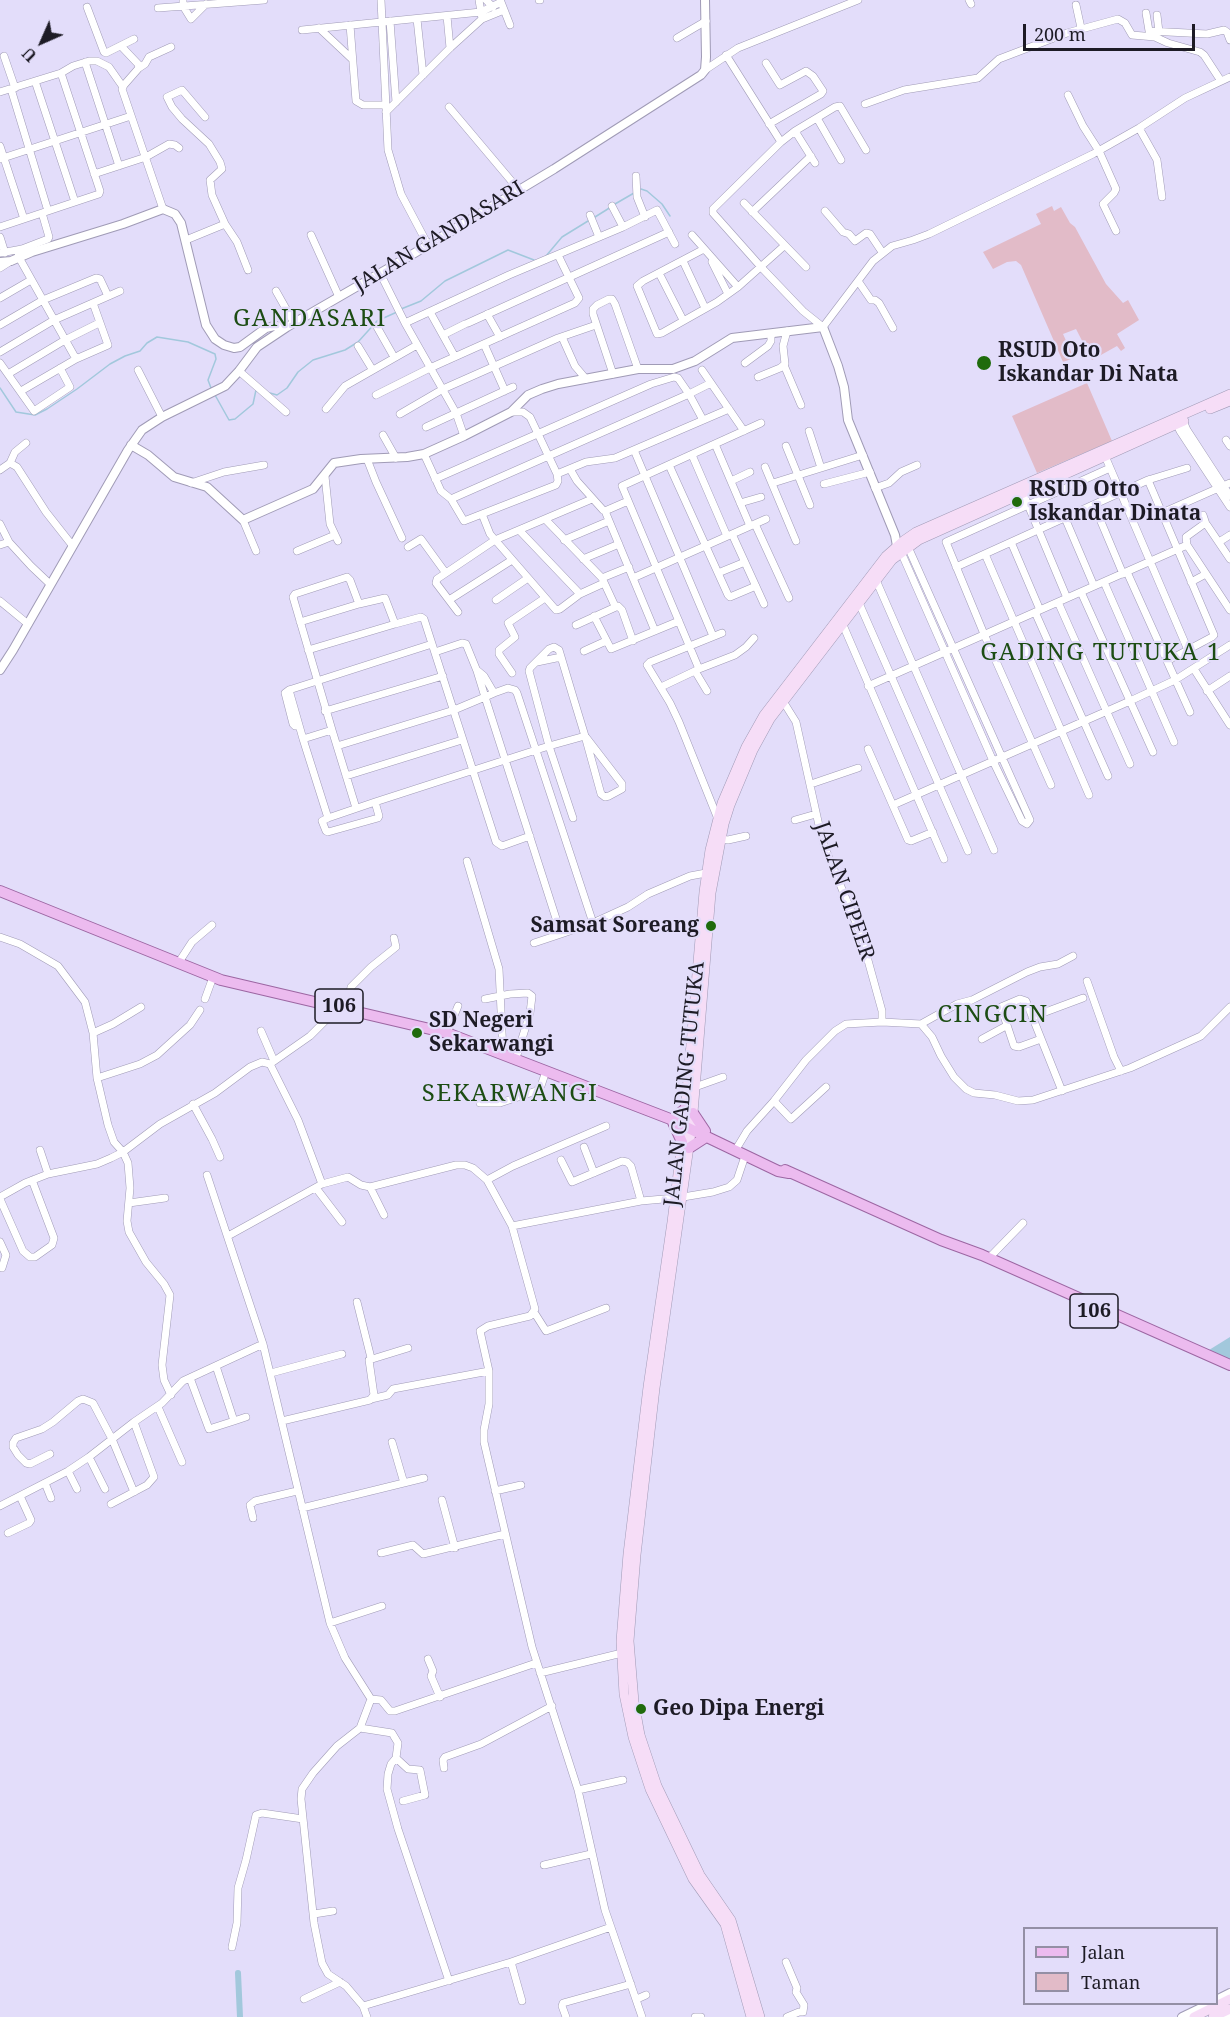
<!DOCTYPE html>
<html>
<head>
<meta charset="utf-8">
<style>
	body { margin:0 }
	#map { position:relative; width:1230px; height:2017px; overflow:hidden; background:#e3ddfa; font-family:"Noto Serif",serif }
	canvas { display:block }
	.legend { position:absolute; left:1023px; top:1927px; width:195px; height:78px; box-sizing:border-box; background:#e3ddfa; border:2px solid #948fa5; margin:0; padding:8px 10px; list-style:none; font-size:18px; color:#1d1b25 }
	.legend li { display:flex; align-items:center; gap:12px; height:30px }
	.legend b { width:30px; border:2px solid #948fa5 }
	.north { position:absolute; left:12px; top:12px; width:60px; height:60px; -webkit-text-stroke:4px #e3ddfa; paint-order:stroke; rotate:225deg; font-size:16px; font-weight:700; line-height:24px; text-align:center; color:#1d1b25 }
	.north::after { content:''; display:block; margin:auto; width:21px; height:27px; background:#1d1b25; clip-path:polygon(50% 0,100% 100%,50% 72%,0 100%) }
	.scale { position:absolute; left:1023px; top:24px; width:172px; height:27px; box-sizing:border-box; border:3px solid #1d1b25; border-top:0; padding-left:8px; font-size:18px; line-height:21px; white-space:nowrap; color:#1d1b25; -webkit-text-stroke:4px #e3ddfa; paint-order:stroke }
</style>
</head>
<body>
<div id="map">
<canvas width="1230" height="2017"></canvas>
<ul class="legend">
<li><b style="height:8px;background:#ecbbef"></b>Jalan</li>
<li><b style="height:16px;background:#e2bbc8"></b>Taman</li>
</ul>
<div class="north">U</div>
<div class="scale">200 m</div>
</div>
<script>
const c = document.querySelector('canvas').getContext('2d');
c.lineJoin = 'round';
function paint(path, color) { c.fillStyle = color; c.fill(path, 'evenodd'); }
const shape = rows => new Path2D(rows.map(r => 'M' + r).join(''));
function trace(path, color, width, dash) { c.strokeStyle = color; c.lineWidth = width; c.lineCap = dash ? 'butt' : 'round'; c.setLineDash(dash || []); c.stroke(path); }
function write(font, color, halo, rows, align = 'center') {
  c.font = font + ' "Noto Serif",serif'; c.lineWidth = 4.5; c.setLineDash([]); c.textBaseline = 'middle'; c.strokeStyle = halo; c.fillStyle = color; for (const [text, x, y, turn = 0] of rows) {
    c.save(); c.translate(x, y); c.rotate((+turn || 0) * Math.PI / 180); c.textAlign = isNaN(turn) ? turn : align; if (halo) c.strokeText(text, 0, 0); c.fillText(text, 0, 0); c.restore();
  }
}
const green = shape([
	[1052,206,1054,211,1061,207,1070,223,1075,227,1106,284,1123,303,1128,300,1139,320,1117,334,1125,348,1121,351,1117,346,1092,360,1076,329,1063,334,1074,358,1063,362,1021,265,1016,261,1007,262,993,269,983,252,1041,224,1036,214],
	[1087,383,1112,441,1037,473,1012,416]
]);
const water = shape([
	[1230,1337,1230,1360,1209,1350]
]);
const stream = shape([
	[641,189,647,191,662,204,670,216],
	[615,204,634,193],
	[595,217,611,207],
	[546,256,562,237,588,221],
	[401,309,421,301,445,281,508,250,534,260],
	[0,388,16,412,35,415,47,409,77,389,110,364,125,356,140,351,147,343,157,337,188,342,215,354,216,359,208,380,211,388],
	[270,393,277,395,287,388,298,372,313,360,345,350,358,342,377,321,397,312],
	[215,395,229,420,235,419,253,404,256,390]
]);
const canal = shape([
	[238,1973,240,2017]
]);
const minor = shape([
	[183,0,183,6,191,19,206,4],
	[381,0,388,150,401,194,428,245],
	[486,0,493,7],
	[539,0,540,0],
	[969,0,971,4],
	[1076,5,1081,28],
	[87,7,104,52,106,53,134,39],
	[158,8,264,0],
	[1146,13,1149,31,1207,34,1224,30,1227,32,1230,40],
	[1157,15,1159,32],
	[447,16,450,48],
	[417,19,423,75],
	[482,19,504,10],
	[390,21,396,102],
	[350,25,356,101,363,105,386,105],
	[319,28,352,59],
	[302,30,481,12,501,2,510,25],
	[677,38,706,21],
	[121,46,139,65,138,69,124,85,122,89,163,209],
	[726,55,781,142,795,131,835,107,840,106,866,150],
	[4,56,15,88],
	[85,62,119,166],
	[766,63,780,85,806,71,813,76,823,91,821,94,769,124],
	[139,68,145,64,149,57,171,47],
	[705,70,738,48,858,0],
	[35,81,75,202],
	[11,89,48,211],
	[0,92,61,73,73,66,89,61,97,61,109,67,123,87],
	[1068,95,1083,126,1099,151,1116,189,1114,193,1103,204,1116,231],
	[865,104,904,90,978,78,999,59,1067,33,1118,19,1125,23,1132,35,1155,37,1168,43,1200,52,1204,55,1221,81],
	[449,107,519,190],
	[386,112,450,48,482,19,479,0],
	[817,118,841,160],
	[1139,128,1157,160,1162,197],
	[795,131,815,163],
	[781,142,713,209,713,213,761,267,803,311,823,327,873,261,892,246,913,240,929,234,1093,154,1139,128,1185,98,1230,77],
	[0,146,24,219],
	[0,159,131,116],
	[94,174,146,157,169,144,175,145,179,148],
	[636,176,637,197,645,217],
	[744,203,806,267],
	[612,206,623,227],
	[825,211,843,232,849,234,855,241,866,233,870,234,882,252],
	[752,212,811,156],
	[590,215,599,237],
	[225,224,237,242,248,270],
	[0,227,99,194,100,191,61,73],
	[311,235,339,297],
	[692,235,738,287],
	[0,237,5,253],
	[186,240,225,224,212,195,210,180,222,169,220,162,209,144,182,119,172,107,167,97,182,90,205,117],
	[704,249,643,281,637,286,657,334,662,333,717,302,738,287,784,246],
	[17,250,21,261,76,359],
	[0,253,22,249,48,239,49,237,42,213],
	[683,261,705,308],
	[712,262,728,294],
	[0,268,11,261],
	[380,273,405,323,456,413,464,436],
	[659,273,683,320],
	[858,281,871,300,875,300,879,303,893,328],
	[276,291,294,323],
	[0,298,31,280],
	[430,312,455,357],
	[487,314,500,337],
	[405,323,509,275,623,227,657,210,675,244],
	[468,323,669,232],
	[0,325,43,300,96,278,100,279,108,296],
	[377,327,394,357],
	[443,335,465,324],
	[562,337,575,366,586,379],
	[484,344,505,391],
	[358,346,372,369],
	[0,352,54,320,120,291],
	[0,363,34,411,70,387,60,368],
	[745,363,768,346,771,341,771,334],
	[784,365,801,405],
	[138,370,162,417],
	[702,370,744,431],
	[239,371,286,412],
	[8,374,65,340,99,323],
	[613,374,593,314,593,309,597,305,609,299,612,299,615,304,638,369],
	[758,377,780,368,785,364,783,346,787,331],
	[21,391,76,359,108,345,93,303],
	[376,395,430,368,575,303,579,298,558,255],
	[326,409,345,386,417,345],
	[400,414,443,389,558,338,596,325],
	[1182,419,1187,430,1230,496],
	[1175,420,1180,431,1230,507],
	[426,427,513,387],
	[809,431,821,468],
	[383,435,396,458],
	[1226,440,1230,446],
	[715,444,750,526],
	[786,446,810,505],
	[634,450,713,636],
	[424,454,441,491,451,499,464,521,556,485,558,481,557,474,530,417,523,412,511,412],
	[692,455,727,536],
	[1105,456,1188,650],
	[367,459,376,482,402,538],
	[10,463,15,452,26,443],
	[669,465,728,595,730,597,756,586],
	[765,467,796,541],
	[570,469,577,481,603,510,605,511,628,501],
	[0,470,10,463,17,467,46,512,72,545],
	[557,474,586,462,615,458,729,409],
	[325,476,330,524,338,541],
	[435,479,651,384,674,377,678,378,689,394,703,420],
	[1148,480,1214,635,1212,637,1167,661],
	[731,481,750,472],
	[191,483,224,472,264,465],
	[773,483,863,455],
	[824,484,870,472],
	[875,488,889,483,901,472,917,465],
	[1023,493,1067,598],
	[451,499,689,394,711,383],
	[740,503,761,497],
	[1094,505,1123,574],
	[605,511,655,631],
	[1162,513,1230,483],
	[482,514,490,534,556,610,560,609,580,594,604,583],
	[1203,515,1206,524],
	[1065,518,1094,586],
	[545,519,602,578,615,606],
	[243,520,256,551],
	[0,524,9,542,31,566,50,584],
	[755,524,789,598],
	[519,530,580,594],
	[732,534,764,604],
	[564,540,609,521],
	[1011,542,1040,610],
	[1219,542,1230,535],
	[0,545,9,542],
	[408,547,421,539,445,572],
	[297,551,335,535],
	[901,552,993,761,1022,821,1027,824,1030,820,908,547],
	[985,554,1089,795],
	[583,559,619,544],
	[1230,559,1207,525,1204,524,1186,537,1187,545,1230,610],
	[956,567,1148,480,1187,468],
	[1127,572,1190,712],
	[718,573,745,562],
	[602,578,629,567],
	[633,578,766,519],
	[876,580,994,850],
	[1104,582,1174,742],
	[1191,582,1206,574],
	[1081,592,1153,752],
	[449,600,512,560],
	[496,600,528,578],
	[0,601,28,624],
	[1058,602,1130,764],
	[859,603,968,851],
	[458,612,436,583,437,579,495,540,592,499],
	[1035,612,1108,776],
	[594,616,611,649,679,621],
	[300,622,359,604],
	[576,625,618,606,622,610,633,641],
	[843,625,944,859],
	[308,650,395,624],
	[584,651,606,641],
	[537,662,561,657],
	[699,669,622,486,761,423],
	[1194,669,1230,725],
	[478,671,484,676,494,693],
	[695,671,707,691],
	[512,673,499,654,499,650,515,637,508,623,545,598],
	[868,686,1187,545],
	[661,687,699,669,735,655,746,647,754,638],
	[289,690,285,693,293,724,295,726,299,726],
	[1207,691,1230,676],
	[781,698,796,722,820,830,825,848,861,935,882,1011,882,1022],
	[325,711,443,676],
	[332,730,293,597,295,594,347,577,350,580,359,604,385,598,395,624,421,617,424,619,496,842,502,846,530,836],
	[303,739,289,690,432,644],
	[337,746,454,710,485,697,477,671,466,644,462,643,435,652],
	[868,749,908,840,911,841,933,832],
	[346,776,462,740],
	[811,784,858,768],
	[1051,785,984,634,946,542,1110,468],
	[375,802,379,816,378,818,328,832,326,831,322,821,328,818,375,802,505,760,536,750,549,746,585,736,622,784,622,789,609,796,605,797,601,794,585,736,574,700,559,650,554,647,549,649,530,668,529,671,549,746,573,818],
	[893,805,1130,701,1175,680,1230,645],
	[328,818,303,739,332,730,356,808],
	[718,819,679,722,670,703,647,665,650,662,722,633],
	[795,820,816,814],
	[720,839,728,840,746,836],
	[467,861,499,969,503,1053],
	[593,923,517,693,515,690,508,688,494,693,485,697,561,934,593,923,628,907,648,894,690,876,706,873],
	[0,937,20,944,58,966,85,1002,93,1033,97,1078,108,1125,114,1142,123,1152,128,1163,130,1188,127,1221,129,1232,146,1262,164,1284,170,1295,162,1365,164,1380,171,1395],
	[534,943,561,934],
	[179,962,192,942,212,925],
	[1087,981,1114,1057,1121,1071],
	[205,999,213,977],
	[485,999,510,994,528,993,532,996,530,1013,516,1058],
	[335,1005,326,1020,310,1036,270,1064,298,1120,322,1184,348,1177,361,1185,370,1187,456,1165,465,1165,473,1168,487,1180,512,1226,535,1309,530,1316,488,1326,480,1331,489,1371,489,1404,484,1430,484,1442,532,1647,578,1790,605,1910,642,2017],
	[347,1009,351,987,371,967,396,947,394,938],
	[1032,1017,1083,998],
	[921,1024,957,1004,972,1000,1027,972,1040,967,1058,964,1073,956],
	[261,1031,274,1061],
	[93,1033,113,1024,141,1007],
	[447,1033,458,1006],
	[982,1039,1006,1026],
	[1041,1039,1019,1047,1014,1046,1001,1007,1020,999,1026,1001,1062,1091],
	[97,1078,140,1064,157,1055,190,1025,200,1010],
	[695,1087,723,1077],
	[774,1101,791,1119,826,1087],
	[480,1103,500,1103,536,1091,541,1086,546,1071],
	[193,1104,212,1139,220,1157],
	[738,1146,747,1131,774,1101,806,1060,835,1031,846,1024,882,1022,921,1024,932,1037,941,1056,954,1077,966,1089,974,1093,995,1095,1018,1101,1033,1100,1130,1068,1201,1036,1230,1007],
	[584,1147,594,1173],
	[40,1150,48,1174],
	[561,1160,572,1182,622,1161,627,1162,631,1166,641,1201],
	[207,1175,263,1344,330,1623,345,1658,371,1699,360,1728,337,1746,313,1773,302,1789,301,1799,314,1923,322,1963,328,1974,346,1986,363,2006,367,2017],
	[487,1180,513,1166,606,1126],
	[370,1187,384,1215],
	[316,1188,342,1222],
	[0,1197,25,1183,48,1174,97,1164,111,1158,123,1152,160,1124,215,1093,250,1067,262,1062,270,1064],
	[683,1197,713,1192,729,1187,737,1180,745,1156],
	[0,1199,23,1251,30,1257,35,1257,52,1245,54,1238,32,1180],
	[129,1203,165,1198],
	[512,1226,641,1201,675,1198],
	[228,1236,322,1184],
	[0,1242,6,1255,2,1268],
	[989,1258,1023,1223],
	[357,1302,371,1358],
	[534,1312,546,1331,606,1308],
	[271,1373,342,1354],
	[190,1378,209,1429,234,1421,216,1366],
	[371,1399,388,1395,393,1389,489,1371],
	[158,1407,182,1462],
	[234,1421,246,1417],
	[282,1421,370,1400,374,1395,369,1360,408,1348],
	[392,1442,404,1483],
	[50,1454,30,1464,26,1463,18,1455,13,1447,13,1443,16,1438,42,1429,53,1422,78,1401,83,1399,93,1403,112,1439,134,1492],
	[89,1457,105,1489],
	[68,1471,77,1489],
	[45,1483,51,1498],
	[495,1491,521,1485],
	[442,1500,455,1548],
	[111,1504,147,1485,154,1477,134,1422],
	[0,1506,68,1471,89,1457,134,1422,162,1403,183,1381,263,1344],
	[302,1508,424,1478],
	[253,1518,250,1505,255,1501,297,1491],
	[8,1533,29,1523,31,1520,20,1496],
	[381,1553,413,1545,423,1554,505,1534],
	[330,1623,382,1606],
	[428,1659,433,1671,431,1676,440,1697],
	[540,1673,622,1653],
	[371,1699,381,1700,390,1711,395,1711,536,1663],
	[360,1728,392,1733,398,1743,396,1758,408,1769,420,1770,425,1795,403,1801],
	[396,1758,391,1764,388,1774,387,1789,398,1829,449,1981],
	[444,1768,443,1760,445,1757,481,1744,552,1706],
	[578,1790,623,1780],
	[544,1865,591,1854],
	[314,1914,333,1911],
	[232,1947,237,1923,238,1888,246,1860,256,1815,262,1813,303,1819],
	[511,1962,522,2001],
	[786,1962,797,1988,796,1992,804,2005,803,2012],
	[304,1999,340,1982],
	[637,1999,646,1995],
	[363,2006,511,1962,611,1927],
	[566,2017,562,2006,563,2003,631,1984],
	[695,2017,701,2017],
	[787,2017,799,2012,803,2012]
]);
const tertiary = shape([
	[0,262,11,261,32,252,123,224,163,209,175,214,181,223,206,325,215,339,224,345,234,348,240,347,266,328,274,326,286,327],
	[131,445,148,455,174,477,207,487,243,520,313,489,334,463,361,459,407,457,424,454,464,436,511,412,528,395,542,389,558,384,638,369,673,369,695,361,732,338,823,327,838,366,844,387,848,420,895,535,897,546,900,550],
	[0,670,13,650,128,450,142,430,162,417,225,386,239,371,257,347,287,327,408,257,554,169,701,75,705,70,706,57,705,0],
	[1216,2000,1230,1993],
	[1182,2017,1209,2004],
	[1226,2017,1230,2015]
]);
const secondary = shape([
	[1210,409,1230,401],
	[751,2017,725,1924,693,1879,650,1789,633,1737,624,1694,621,1641,628,1554,648,1387,672,1222,684,1126,704,892,710,850,722,803,746,747,764,715,886,556,903,541,916,532,1230,394],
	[760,2017,731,1920,700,1875,657,1786,640,1735,634,1702,629,1641,636,1555,655,1388,692,1125,711,893,724,824,730,805,753,750,770,719,892,560,919,540,1184,421],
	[1194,2017,1230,1999],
	[1213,2017,1230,2009]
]);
const primary = shape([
	[0,891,221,980,447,1033,678,1122,684,1126,778,1171,789,1173],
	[693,1113,705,1131],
	[682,1142,672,1120,685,1109],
	[689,1148,706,1137],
	[785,1170,941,1240,982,1255,1230,1365]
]);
const markers = [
	[984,363,8,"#1f6b0c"],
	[1017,502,6,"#1f6b0c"],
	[711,926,6,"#1f6b0c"],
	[417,1033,6,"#1f6b0c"],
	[641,1709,6,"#1f6b0c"]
];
const shields = [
	[339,1006,48],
	[1094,1311,48]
];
const shieldNames = [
	["106",339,1006],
	["106",1094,1311]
];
const streetNames = [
	["JALAN GANDASARI",439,237,-31],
	["JALAN CIPEER",844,891,71],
	["JALAN GADING TUTUKA",685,1084,-84]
];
const poiNames = [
	["RSUD Oto",998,351],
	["Iskandar Di Nata",998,375],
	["RSUD Otto",1029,490],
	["Iskandar Dinata",1029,514],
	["Samsat Soreang",699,926,"right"],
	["SD Negeri",429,1021],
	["Sekarwangi",429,1045],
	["Geo Dipa Energi",653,1709]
];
const quarterNames = [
	["GANDASARI",310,319],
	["GADING TUTUKA 1",1101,653],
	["CINGCIN",993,1015],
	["SEKARWANGI",510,1094]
];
paint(green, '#e2bbc8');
paint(water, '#a2c8dc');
trace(stream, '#a2c8dc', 1.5);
trace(canal, '#a2c8dc', 6);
trace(minor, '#a09bb6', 8);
trace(tertiary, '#a09bb6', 10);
trace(secondary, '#a09bb6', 10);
trace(primary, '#9c66a2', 12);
trace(minor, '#fff', 7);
trace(tertiary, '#fff', 8);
trace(secondary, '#f6ddf7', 9);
trace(primary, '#ecbbef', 10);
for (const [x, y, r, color] of markers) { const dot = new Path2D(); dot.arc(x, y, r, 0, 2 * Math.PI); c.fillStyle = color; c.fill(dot); trace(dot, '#e3ddfa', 2); }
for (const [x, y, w] of shields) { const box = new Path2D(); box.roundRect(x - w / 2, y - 17, w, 34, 4.5); c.fillStyle = '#e3ddfa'; c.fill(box); trace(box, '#1d1b25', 1.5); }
write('bold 20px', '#1d1b25', null, shieldNames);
write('21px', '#1d1b25', '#e3ddfa', streetNames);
write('bold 21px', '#1d1b25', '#e3ddfa', poiNames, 'left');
c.letterSpacing = '1.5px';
write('24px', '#1d4d14', '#e3ddfa', quarterNames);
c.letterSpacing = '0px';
</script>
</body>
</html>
